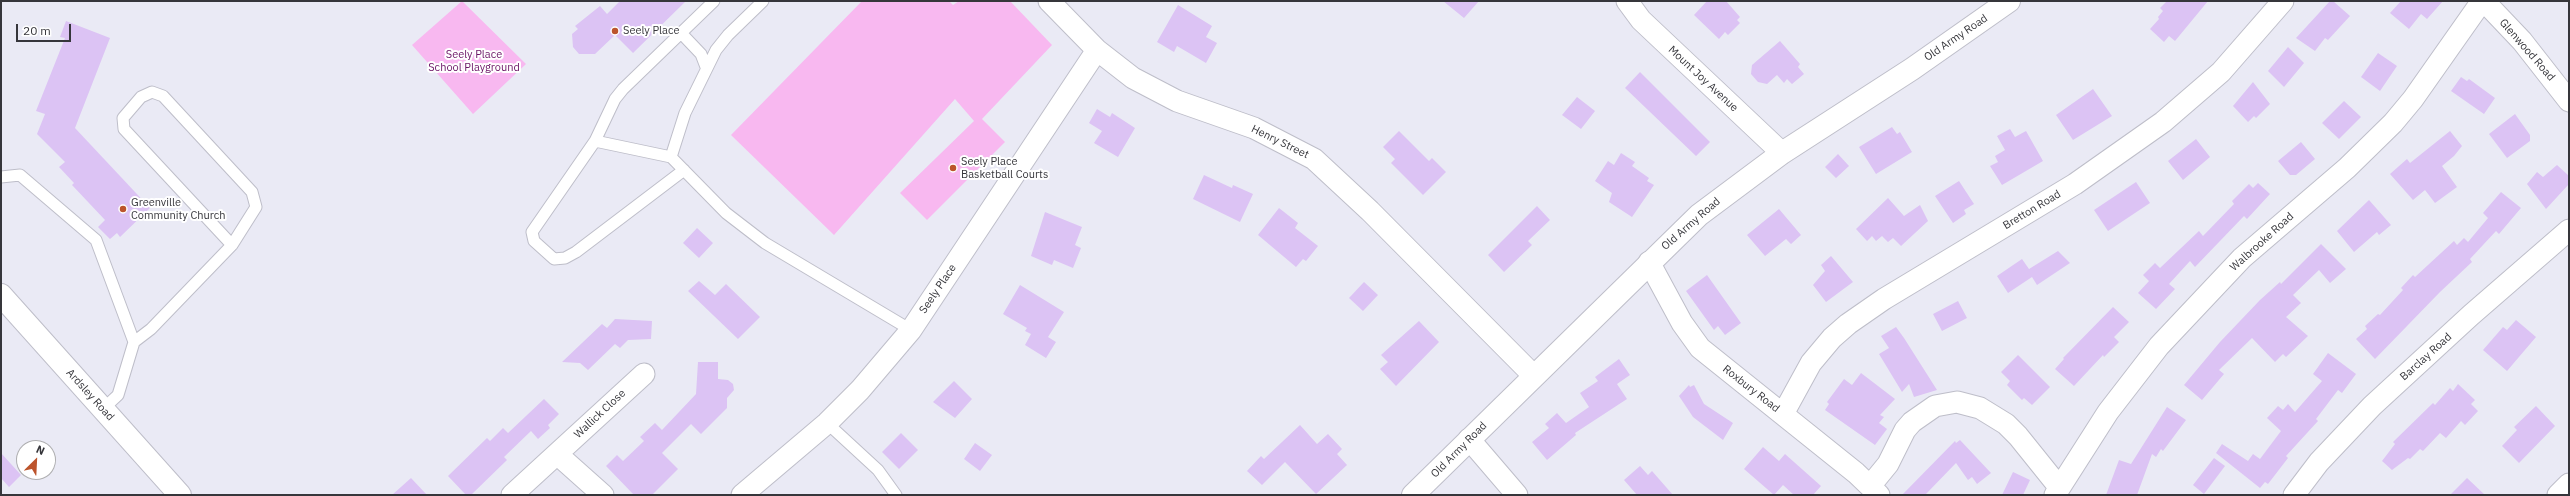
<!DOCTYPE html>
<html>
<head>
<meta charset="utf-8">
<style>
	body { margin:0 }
	#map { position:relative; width:2570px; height:496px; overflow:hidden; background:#eaeaf5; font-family:"IBM Plex Sans",sans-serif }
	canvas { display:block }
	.frame { position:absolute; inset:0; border:2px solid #36363b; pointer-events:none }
	.north { position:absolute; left:16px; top:440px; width:40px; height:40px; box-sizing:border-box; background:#fff; border:1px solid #afafb1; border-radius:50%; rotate:24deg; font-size:11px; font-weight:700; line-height:16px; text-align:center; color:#36363b }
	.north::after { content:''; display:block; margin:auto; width:14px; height:18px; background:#bc542c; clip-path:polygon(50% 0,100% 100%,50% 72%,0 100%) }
	.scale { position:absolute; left:16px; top:24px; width:55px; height:18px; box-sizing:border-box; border:2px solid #36363b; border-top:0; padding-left:5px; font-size:12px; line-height:14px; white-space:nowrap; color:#36363b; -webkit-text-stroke:3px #fff; paint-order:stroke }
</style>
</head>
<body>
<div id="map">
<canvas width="2570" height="496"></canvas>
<div class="frame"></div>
<div class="north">N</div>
<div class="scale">20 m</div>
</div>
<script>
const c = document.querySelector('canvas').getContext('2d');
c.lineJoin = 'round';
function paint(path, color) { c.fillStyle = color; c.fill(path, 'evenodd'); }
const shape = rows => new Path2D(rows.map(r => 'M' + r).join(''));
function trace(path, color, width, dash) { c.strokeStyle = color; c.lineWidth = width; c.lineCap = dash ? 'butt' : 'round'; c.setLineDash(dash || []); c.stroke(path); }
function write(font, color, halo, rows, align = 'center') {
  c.font = font + ' "IBM Plex Sans",sans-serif'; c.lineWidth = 4; c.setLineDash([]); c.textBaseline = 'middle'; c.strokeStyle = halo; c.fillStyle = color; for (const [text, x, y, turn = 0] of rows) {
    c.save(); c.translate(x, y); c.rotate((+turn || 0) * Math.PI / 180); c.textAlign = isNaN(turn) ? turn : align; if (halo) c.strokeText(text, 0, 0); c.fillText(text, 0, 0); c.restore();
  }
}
const green = shape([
	[462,1,526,64,473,114,412,45],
	[862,1,949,1,953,5,959,1,1010,1,1052,45,982,119,1005,142,927,220,900,193,974,121,955,99,834,235,731,135]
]);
const building = shape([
	[620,1,686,1,633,53,615,35,595,54,579,54,573,47,572,34,578,29,575,26,600,6,607,14],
	[1443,1,1479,1,1464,18],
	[1707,1,1726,1,1740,17,1737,20,1740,23,1728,35,1725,32,1719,39,1694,15],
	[2167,1,2208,1,2175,41,2169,36,2164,42,2150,29,2159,19,2158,17,2163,11,2160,8],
	[2330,1,2333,1,2350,16,2328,40,2325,38,2315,51,2296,38],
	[2401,1,2443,1,2427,19,2421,14,2409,29,2390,13],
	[1178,5,1212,26,1206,37,1217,43,1206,63,1177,46,1174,52,1157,42],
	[66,21,110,38,75,128,150,208,120,237,117,233,110,239,98,227,105,220,72,185,74,183,59,167,65,162,37,134,45,114,36,111,65,38,60,37],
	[1780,41,1800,64,1798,67,1804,74,1792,84,1787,79,1784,83,1777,75,1767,84,1758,82,1751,74,1752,65],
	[2288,47,2304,63,2284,87,2268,71],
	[2378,53,2397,66,2380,91,2361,77],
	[1640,72,1710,142,1696,156,1625,88],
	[2461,77,2467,81,2469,79,2495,98,2484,114,2451,91],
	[2253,82,2270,104,2256,118,2254,116,2248,122,2233,106],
	[2093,89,2112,116,2073,140,2056,115],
	[1577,97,1595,111,1581,129,1562,115],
	[2344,101,2361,117,2339,139,2322,123],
	[1097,109,1110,117,1112,113,1135,128,1118,157,1094,143,1102,131,1089,123],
	[2515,114,2530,135,2530,141,2507,158,2489,134],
	[1892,127,1897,134,1900,132,1912,152,1876,174,1859,147],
	[2010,129,2015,137,2026,131,2043,161,2002,185,1990,166,1998,162,1995,156,2005,150,1997,136],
	[1399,131,1429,161,1432,158,1446,172,1423,195,1391,163,1395,159,1383,147],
	[2450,131,2462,146,2454,156,2442,166,2457,187,2435,203,2425,190,2413,200,2390,174,2407,159,2410,163],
	[2196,139,2210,157,2183,180,2168,161],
	[2301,142,2315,159,2296,175,2290,175,2278,161],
	[1621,153,1635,162,1632,166,1649,178,1647,181,1654,185,1632,217,1609,202,1612,193,1595,181,1608,161,1614,165],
	[1838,154,1849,166,1836,178,1825,167],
	[2557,165,2569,176,2569,184,2546,209,2527,184,2537,172,2543,177],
	[1204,175,1232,188,1233,185,1253,194,1240,222,1193,199],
	[1959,181,1974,204,1964,210,1966,214,1953,223,1935,196],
	[2136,182,2150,203,2108,231,2094,210],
	[2258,183,2270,194,2247,219,2244,216,2195,267,2190,261,2169,284,2175,289,2156,309,2138,293,2149,281,2143,275,2155,263,2160,268,2199,231,2203,236,2234,204,2232,201,2249,184,2253,188],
	[2501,192,2521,208,2499,234,2496,231,2470,259,2472,262,2440,292,2375,359,2356,339,2367,329,2365,326,2378,314,2380,315,2403,290,2401,288,2413,275,2415,277,2454,241,2457,245,2464,238,2468,242,2488,218,2483,213],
	[1888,198,1904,216,1920,205,1928,221,1901,246,1893,238,1888,242,1882,236,1876,241,1872,236,1867,241,1856,229],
	[2369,200,2391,225,2379,235,2377,232,2354,252,2337,231],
	[1537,206,1550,220,1528,241,1532,245,1504,272,1488,255],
	[1279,208,1298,223,1295,228,1318,246,1306,261,1303,259,1296,267,1258,235],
	[1779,209,1801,235,1791,244,1786,239,1765,256,1747,235],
	[1045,212,1082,227,1075,245,1081,248,1073,268,1054,260,1052,265,1031,256],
	[697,228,713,243,699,258,683,243],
	[2321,244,2346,269,2330,283,2319,270,2293,295,2301,303,2286,317,2308,336,2286,357,2283,354,2275,362,2252,338,2219,370,2224,374,2202,400,2184,385,2220,342,2260,300,2280,282,2281,284],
	[2058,251,2070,263,2037,285,2032,277,2008,293,1997,276,2022,259,2029,269],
	[1831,256,1853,282,1826,302,1813,285,1825,271,1821,265],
	[1707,275,1741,323,1725,335,1718,326,1714,330,1686,291],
	[699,281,715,295,726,284,760,317,738,339,688,291],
	[1364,282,1378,295,1363,311,1349,298],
	[1020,285,1064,312,1048,337,1056,342,1046,358,1025,345,1031,334,1025,331,1027,328,1003,314],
	[1958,301,1967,318,1942,331,1933,314],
	[2113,307,2129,322,2114,337,2119,342,2104,357,2103,355,2074,386,2055,369,2064,359,2063,358],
	[615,319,652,321,651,339,628,340,620,348,615,344,588,370,580,363,562,362,602,324,607,328],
	[2516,320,2536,337,2507,371,2483,350,2503,327,2507,330],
	[1419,321,1439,342,1396,386,1380,369,1388,362,1381,355],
	[1896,327,1904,338,1937,390,1914,397,1909,384,1902,392,1879,354,1889,348,1881,336],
	[2328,353,2356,374,2342,393,2338,390,2316,419,2318,421,2286,456,2288,458,2268,484,2265,482,2260,488,2216,453,2222,444,2248,461,2253,454,2260,459,2281,431,2267,418,2278,406,2283,410,2288,404,2295,412,2322,381,2313,374],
	[2018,355,2050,387,2032,405,2024,398,2022,400,2007,385,2010,381,2001,372],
	[1619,359,1630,375,1617,384,1627,399,1575,433,1576,435,1547,460,1532,442,1549,428,1545,424,1557,413,1566,423,1589,407,1580,393,1598,381,1595,377],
	[698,362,718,362,718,379,728,380,733,384,734,390,727,398,727,408,701,434,691,424,662,453,678,469,652,495,634,495,606,466,617,455,623,461,644,441,640,437,655,423,662,430,696,394],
	[1861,373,1895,399,1880,415,1884,417,1879,423,1887,429,1875,445,1825,410,1829,404,1827,402,1844,379,1852,385],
	[954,381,972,399,955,418,933,402],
	[2458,384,2475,400,2471,404,2478,411,2465,425,2461,421,2446,438,2440,433,2423,451,2420,449,2410,459,2408,458,2392,470,2382,461,2395,444,2393,442,2433,403,2435,405,2450,388,2453,391],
	[1689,385,1690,387,1694,385,1704,404,1733,423,1723,440,1693,417,1679,396],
	[544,399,559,414,548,425,550,428,538,439,531,431,504,457,507,460,471,495,466,495,448,476,487,438,490,441,503,428,508,433],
	[2536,406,2555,426,2519,463,2502,446,2517,430,2514,427],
	[2167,407,2186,420,2163,451,2161,449,2156,457,2152,454,2137,495,2106,495,2119,460,2131,464],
	[1300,425,1317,444,1328,434,1342,449,1337,454,1347,465,1316,494,1285,462,1262,485,1247,471,1261,456,1264,459],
	[901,433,918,450,899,469,882,452],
	[1960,440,1991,473,1977,484,1972,477,1968,480,1956,463,1925,495,1902,495,1955,441,1956,443],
	[975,443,992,455,980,471,964,459],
	[1763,447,1779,461,1785,454,1821,486,1813,495,1794,495,1783,485,1774,495,1744,469],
	[1,453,21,475,9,487,1,478],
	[2214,458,2225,466,2204,494,2193,485],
	[1640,466,1648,475,1652,471,1673,495,1637,495,1624,480],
	[2013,472,2030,480,2023,495,2002,495],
	[411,478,427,495,392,495],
	[2467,478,2485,495,2450,495]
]);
const service = shape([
	[714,1,623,89,615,99,595,141,671,157,726,213,765,243,911,330],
	[681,33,701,54,706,67],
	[595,141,532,232,534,241,554,259,565,258,576,252,684,170],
	[671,157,685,113,716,50,728,35,763,1],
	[1,177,20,175,96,240,134,342,118,395,103,409],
	[134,342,151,329,232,245,256,207,252,192,163,96,152,92,141,97,123,118,124,129,232,245],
	[827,423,878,470,896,495]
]);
const minor = shape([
	[1049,1,1097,50,1133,78,1177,101,1254,128,1314,159,1370,211,1534,376],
	[1627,1,1641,20,1782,153],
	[2484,1,2522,41,2569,101],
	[1649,262,1682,323,1700,348,1856,473,1879,495],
	[1783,414,1811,363,1832,338,1848,324,1884,299,2075,184,2163,122,2221,72,2283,1],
	[1469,439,1517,495],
	[557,454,603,495],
	[1870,486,1888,464,1905,430,1912,422,1935,406,1957,402,1980,408,2006,424,2018,436,2059,487],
	[512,495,644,374],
	[742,495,827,423,860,390,911,330,1097,50],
	[2055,495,2108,412,2159,346,2242,258,2347,168,2393,123,2413,99,2482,1],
	[2294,495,2319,462,2372,406,2471,315,2569,230],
	[2558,495,2569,484]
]);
const tertiary = shape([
	[1413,495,1699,215,1782,153,1912,69,2009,1]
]);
const secondary = shape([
	[1,295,180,495]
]);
const markers = [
	[615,31,4,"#bc542c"],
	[953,168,4,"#bc542c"],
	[123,209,4,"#bc542c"]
];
const poiNames = [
	["Seely Place",623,31],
	["Seely Place",961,162],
	["Basketball Courts",961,175],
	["Greenville",131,203],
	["Community Church",131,216]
];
const streetNames = [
	["Old Army Road",1956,38,-34],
	["Glenwood Road",2527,50,49],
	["Mount Joy Avenue",1703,79,43],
	["Henry Street",1280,142,26],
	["Bretton Road",2032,210,-31],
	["Old Army Road",1691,224,-41],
	["Walbrooke Road",2262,242,-42],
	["Seely Place",938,289,-56],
	["Barclay Road",2426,357,-42],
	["Roxbury Road",1751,389,38],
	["Ardsley Road",90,395,48],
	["Wallick Close",600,414,-43],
	["Old Army Road",1459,450,-45]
];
const parkNames = [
	["Seely Place",474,55],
	["School Playground",474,68]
];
paint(green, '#f8b8f0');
paint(building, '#dcc3f4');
trace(service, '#bebec9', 13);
trace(minor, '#bebec9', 23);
trace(tertiary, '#bebec9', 24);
trace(secondary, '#bebec9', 24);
trace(service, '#fff', 11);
trace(minor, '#fff', 21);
trace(tertiary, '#fff', 22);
trace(secondary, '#fff', 22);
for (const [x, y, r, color] of markers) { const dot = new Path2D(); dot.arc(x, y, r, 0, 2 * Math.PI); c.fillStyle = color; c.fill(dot); trace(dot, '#fff', 1.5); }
write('11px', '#36363b', '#fff', poiNames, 'left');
write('11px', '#36363b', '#fff', streetNames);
write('11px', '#6a1465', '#fff', parkNames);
</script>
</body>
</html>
